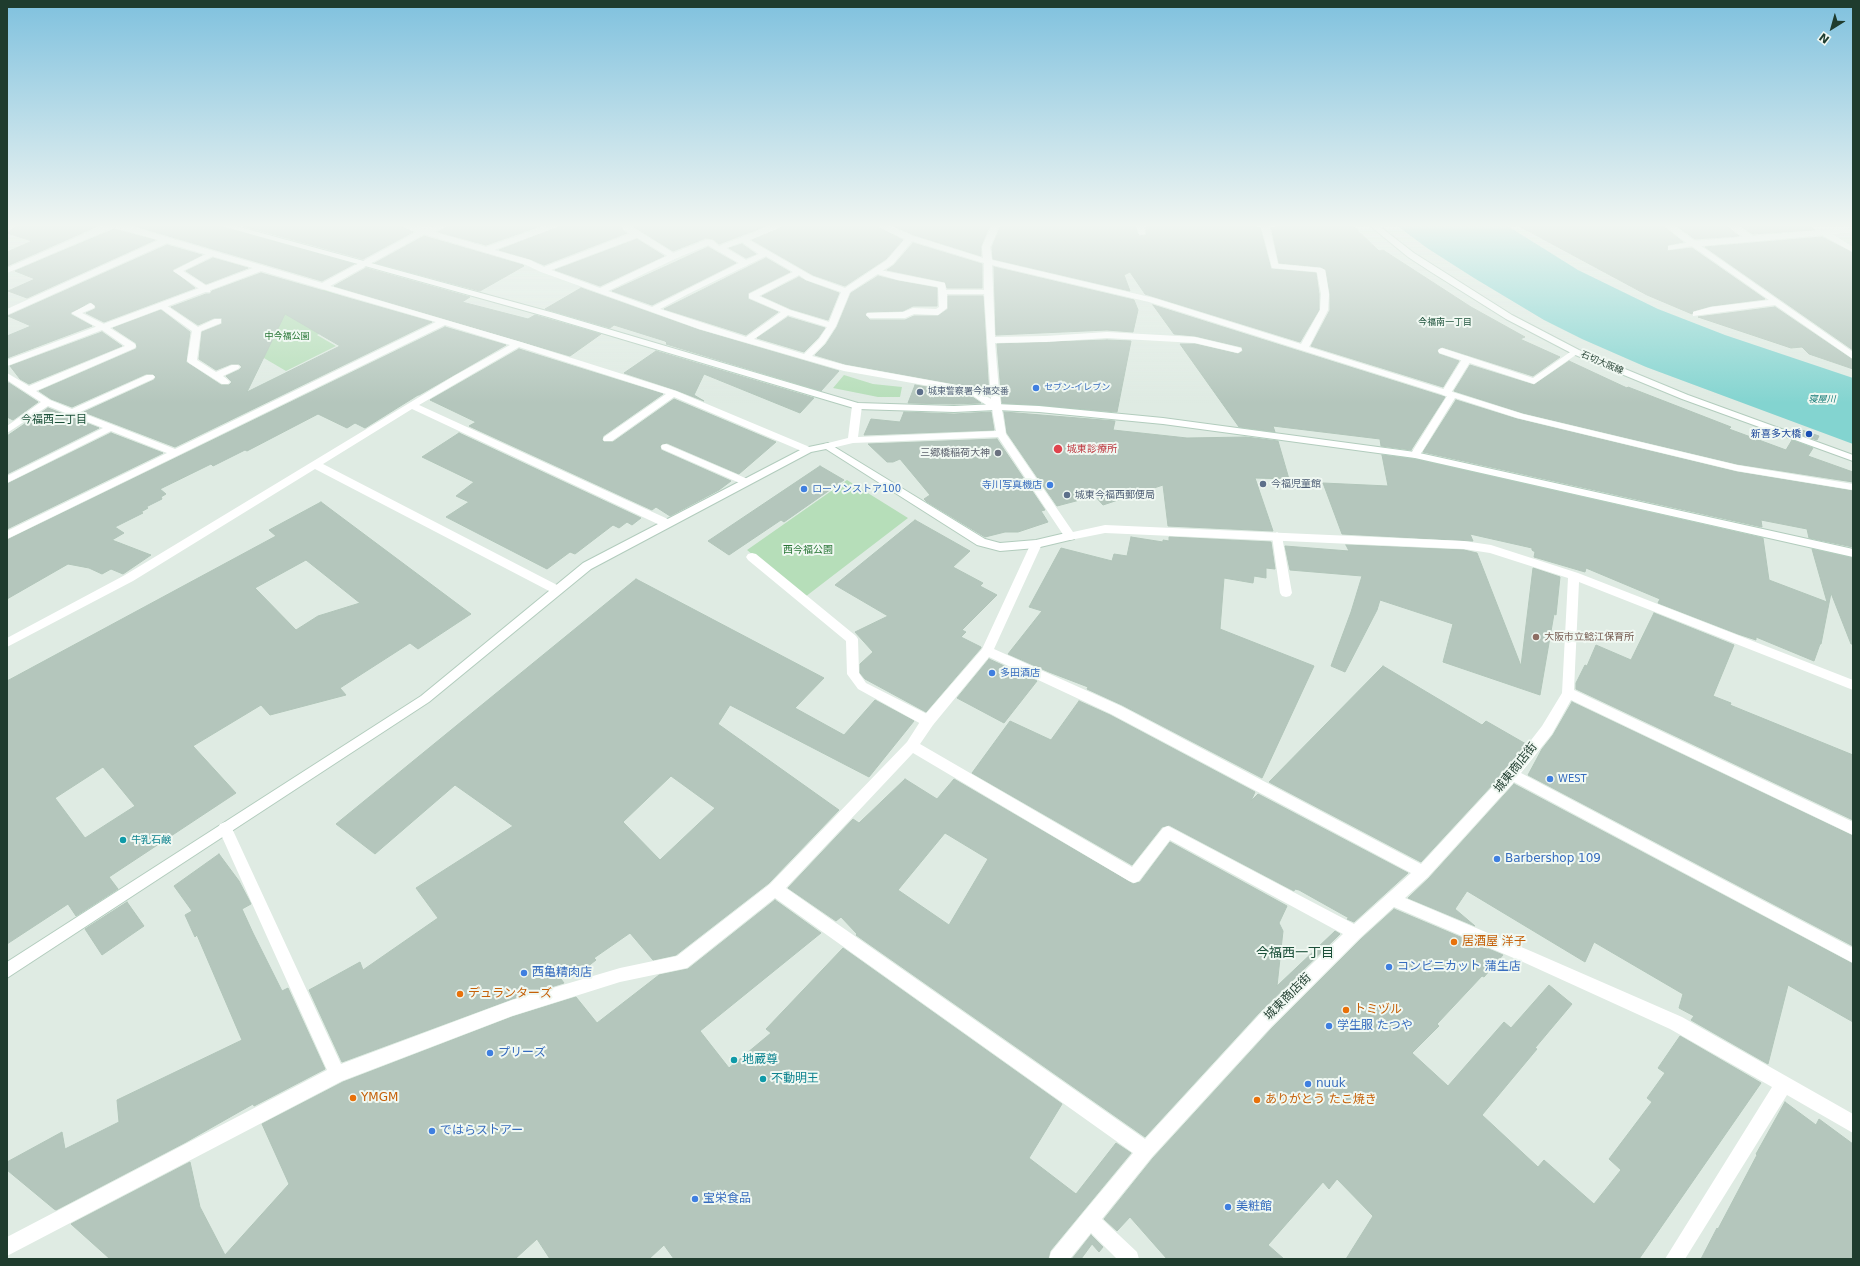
<!DOCTYPE html>
<html>
<head>
<meta charset="utf-8">
<style>
	body { margin:0 }
	#map { position:relative; width:1860px; height:1266px; overflow:hidden; background:#dfebe3; font-family:"DejaVu Sans",sans-serif }
	canvas { display:block }
	.frame { position:absolute; inset:0; border:8px solid #1f3c2e; pointer-events:none }
	.north { position:absolute; left:1812px; top:8px; width:40px; height:40px; -webkit-text-stroke:3px #f0f8f2; paint-order:stroke; rotate:217deg; font-size:11px; font-weight:700; line-height:16px; text-align:center; color:#1f3c2e }
	.north::after { content:''; display:block; margin:auto; width:14px; height:18px; background:#1f3c2e; clip-path:polygon(50% 0,100% 100%,50% 72%,0 100%) }
</style>
</head>
<body>
<div id="map">
<canvas width="1860" height="1266"></canvas>
<div class="frame"></div>
<div class="north">N</div>
</div>
<script>
const c = document.querySelector('canvas').getContext('2d');
c.lineJoin = 'round';
function paint(path, color) { c.fillStyle = color; c.fill(path, 'evenodd'); }
const shape = rows => new Path2D(rows.map(r => 'M' + r).join(''));
function trace(path, color, width, dash) { c.strokeStyle = color; c.lineWidth = width; c.lineCap = dash ? 'butt' : 'round'; c.setLineDash(dash || []); c.stroke(path); }
function write(font, color, halo, rows, align = 'center') {
  c.font = font + ' "DejaVu Sans","Noto Sans JP",sans-serif'; c.lineWidth = 4; c.setLineDash([]); c.textBaseline = 'middle'; c.strokeStyle = halo; c.fillStyle = color; for (const [text, x, y, turn = 0] of rows) {
    c.save(); c.translate(x, y); c.rotate((+turn || 0) * Math.PI / 180); c.textAlign = isNaN(turn) ? turn : align; if (halo) c.strokeText(text, 0, 0); c.fillText(text, 0, 0); c.restore();
  }
}
const green = shape([
	[324,290,342,296,333,328,317,335,336,346,286,371,223,334],
	[844,375,873,384,902,387,900,397,878,397,833,388],
	[847,480,908,518,805,597,747,550]
]);
const water = shape([
	[1396,225,1506,225,1578,270,1658,309,1725,335,1853,378,1853,444,1646,367,1582,339,1544,320,1474,278,1427,248]
]);
const building = shape([
	[18,225,100,225,7,266,7,252,32,241,7,233,18,225],
	[131,225,217,225,354,264,322,281,131,225],
	[239,225,398,225,413,232,363,259,239,225],
	[449,225,544,225,486,245,438,232,449,225],
	[563,225,622,225,622,230,627,233,544,265,530,259,499,250,563,225],
	[635,225,769,225,719,244,713,239,706,238,673,251,634,227,635,225],
	[787,225,874,225,903,240,886,259,845,286,813,275,752,240,787,225],
	[891,225,990,225,981,246,981,256,914,235,891,225],
	[1001,225,1135,225,1139,236,1146,235,1146,225,1260,227,1271,269,1316,273,1319,294,1319,310,1300,342,1145,294,1130,272,1124,275,1130,291,993,259,992,247,1001,225],
	[1275,225,1352,225,1379,251,1383,250,1471,307,1525,337,1520,339,1560,357,1533,376,1442,347,1437,350,1439,354,1459,361,1443,387,1311,346,1330,310,1330,294,1326,270,1321,267,1279,263,1271,227,1276,227,1275,225],
	[1517,225,1662,225,1683,242,1668,245,1667,251,1692,248,1765,299,1711,306,1693,311,1692,314,1647,295,1517,225],
	[1675,225,1726,225,1739,236,1695,239,1675,225],
	[1739,225,1808,225,1815,230,1752,234,1739,225],
	[114,229,155,240,27,298,8,291,35,279,15,271,114,229],
	[424,236,523,265,524,266,480,291,375,263,424,236],
	[1822,237,1853,253,1853,350,1705,247,1822,237],
	[637,239,664,256,600,286,555,270,637,239],
	[913,243,982,264,982,288,947,288,945,282,887,270,894,265,913,243],
	[742,244,756,254,746,258,729,248,742,244],
	[167,245,202,255,172,270,195,288,104,322,86,313,95,309,96,307,90,302,70,314,92,326,7,358,7,336,31,326,8,316,167,245],
	[708,247,736,263,652,305,612,291,708,247],
	[213,258,248,268,206,284,186,271,213,258],
	[766,258,790,272,748,293,748,299,778,312,746,335,664,309,766,258],
	[994,267,1134,300,1138,310,1133,332,1107,330,996,335,994,267],
	[366,268,470,297,462,302,528,319,535,315,601,334,570,356,334,286,366,268],
	[261,273,432,322,175,447,84,412,154,380,156,377,153,374,146,374,72,407,51,399,39,391,136,349,137,347,136,343,113,328,161,310,190,332,186,362,221,385,229,385,232,382,226,376,239,370,242,367,239,364,231,364,216,370,199,359,202,332,222,324,222,318,214,318,198,325,171,307,206,294,210,294,212,291,261,273],
	[285,314,340,346,247,392,285,314],
	[878,276,898,281,937,288,937,306,913,306,903,311,867,312,865,315,870,320,905,320,914,316,938,316,948,309,948,296,983,296,989,396,972,387,845,364,815,355,826,344,837,327,851,293,878,276],
	[799,277,806,281,839,293,828,320,791,309,762,296,799,277],
	[581,288,699,330,839,371,821,391,666,344,667,343,665,341,614,325,610,328,545,309,581,288],
	[1153,305,1442,396,1445,397,1411,450,1381,446,1380,439,1273,426,1275,432,1239,427,1180,344,1195,344,1238,354,1243,351,1242,347,1195,336,1174,334,1153,305],
	[1775,307,1853,360,1853,369,1809,354,1802,347,1791,348,1698,317,1775,307],
	[788,317,825,328,818,338,804,352,757,338,788,317],
	[445,327,506,345,419,395,418,395,365,428,355,423,347,428,318,414,247,451,245,450,213,466,211,464,160,489,166,494,161,497,162,499,146,507,148,508,141,512,143,513,115,527,124,533,112,540,151,555,123,574,111,569,102,574,89,568,68,564,7,599,7,540,445,327],
	[102,332,122,346,29,384,20,379,10,366,102,332],
	[1107,340,1131,341,1117,412,1002,403,997,344,1107,340],
	[519,349,663,394,603,436,602,440,604,442,613,442,674,399,776,442,739,474,667,443,662,444,660,446,661,450,731,481,719,490,670,516,656,507,652,510,469,426,476,422,430,400,519,349],
	[656,351,814,398,800,413,704,374,694,395,704,401,676,390,624,373,656,351],
	[1569,361,1627,388,1628,387,1731,427,1729,429,1786,450,1792,440,1813,448,1808,456,1853,472,1853,482,1737,464,1523,413,1454,391,1470,365,1534,385,1569,361],
	[9,383,38,402,13,420,7,417,7,384,9,383],
	[915,385,968,394,981,403,954,404,908,403,915,385],
	[1456,400,1517,419,1737,472,1853,491,1853,547,1809,538,1807,529,1761,520,1762,527,1423,452,1456,400],
	[48,408,99,428,7,474,7,436,48,408],
	[904,412,954,414,991,412,994,430,864,435,871,419,900,422,904,412],
	[1004,412,1115,421,1113,430,1187,438,1246,437,1278,441,1289,479,1255,478,1273,531,1168,526,1163,485,1103,505,1095,496,1057,506,1007,433,1004,412],
	[1799,429,1819,436,1817,440,1796,433,1799,429],
	[111,433,163,453,7,529,7,484,111,433],
	[459,433,641,518,632,525,627,522,619,528,613,525,575,554,570,552,547,569,446,517,469,502,456,496,474,482,422,457,459,433],
	[997,439,1045,510,1041,511,1048,522,1018,532,1005,532,985,537,927,502,924,499,930,495,900,459,893,462,887,462,868,444,997,439],
	[1382,455,1415,459,1763,538,1769,580,1827,602,1812,549,1853,558,1853,644,1851,644,1831,593,1821,644,1820,644,1814,661,1756,637,1756,640,1738,634,1658,603,1660,599,1586,568,1585,572,1534,557,1535,552,1532,550,1532,548,1470,534,1473,541,1342,534,1323,483,1388,486,1382,455],
	[820,466,844,480,784,522,781,520,729,555,708,541,820,466],
	[321,502,471,614,418,649,410,643,340,688,346,695,270,715,261,705,193,746,236,793,109,877,118,889,76,916,68,904,7,944,7,681,276,536,269,530,321,502],
	[306,560,360,603,318,616,296,630,255,588,306,560],
	[103,767,135,806,85,838,55,798,103,767],
	[915,520,970,551,953,567,983,583,980,586,997,595,962,630,966,632,961,637,981,647,981,648,926,712,865,679,860,673,860,664,873,652,855,632,888,616,835,585,915,520],
	[1131,537,1163,542,1163,540,1169,541,1169,537,1271,542,1275,569,1266,568,1266,578,1254,576,1253,583,1224,578,1220,629,1314,666,1262,778,1122,705,1087,689,1088,687,1049,672,1008,654,1042,611,1029,607,1061,548,1112,561,1114,554,1127,556,1131,537],
	[1346,545,1464,550,1477,553,1521,666,1533,568,1560,577,1556,615,1554,614,1540,695,1443,662,1453,624,1380,600,1377,610,1345,672,1331,666,1351,612,1362,576,1290,570,1285,546,1349,551,1346,545],
	[636,579,824,678,795,708,844,735,875,700,914,721,869,777,730,705,718,724,839,810,769,883,676,955,653,960,630,933,594,958,596,960,582,971,561,979,564,983,512,999,342,1062,309,990,360,962,363,970,438,918,416,888,513,826,455,785,375,854,336,824,636,579],
	[671,776,715,808,660,860,623,822,671,776],
	[1654,613,1734,645,1713,696,1731,703,1730,705,1853,755,1853,820,1576,689,1576,683,1585,665,1587,666,1596,645,1631,660,1654,613],
	[989,659,1037,681,1004,723,957,698,989,659],
	[1383,666,1482,725,1486,721,1526,744,1506,770,1421,862,1269,782,1383,666],
	[1079,701,1110,715,1255,792,1251,801,1258,794,1408,873,1354,922,1347,919,1349,918,1299,890,1295,889,1294,891,1169,825,1162,827,1132,865,972,773,1010,721,1051,740,1079,701],
	[1572,702,1853,836,1853,946,1528,775,1542,749,1553,735,1572,702],
	[905,779,937,799,954,779,1133,884,1140,882,1170,842,1287,906,1279,923,1283,931,1277,986,1335,931,1340,934,1258,1014,1145,1137,856,935,857,934,841,917,836,921,788,888,853,819,859,823,905,779],
	[945,833,988,859,949,925,898,890,945,833],
	[1514,784,1853,964,1853,1022,1788,985,1768,1064,1691,1020,1694,1016,1679,1008,1683,994,1594,942,1585,962,1467,891,1455,909,1475,926,1408,898,1429,878,1514,784],
	[219,854,239,881,249,900,251,904,242,909,253,933,282,991,288,988,325,1069,254,1106,253,1104,186,1142,56,1210,54,1209,7,1170,7,1162,62,1132,65,1149,119,1122,117,1100,242,1040,197,935,195,937,185,915,192,911,174,886,219,854],
	[775,900,821,933,700,1031,729,1068,771,1033,766,1029,843,948,1062,1104,1029,1158,1076,1194,1116,1143,1131,1153,1050,1251,1048,1259,674,1259,664,1245,649,1259,550,1259,537,1239,515,1259,110,1259,71,1224,190,1162,200,1207,225,1255,289,1184,262,1124,343,1082,512,1017,576,997,597,1023,659,975,688,969,775,900],
	[127,902,144,926,102,955,85,929,127,902],
	[1394,909,1503,955,1484,977,1482,976,1437,1024,1439,1026,1412,1053,1448,1086,1504,1022,1511,1028,1549,985,1572,1004,1535,1048,1537,1049,1482,1115,1538,1167,1544,1160,1594,1204,1621,1170,1609,1159,1652,1102,1647,1098,1665,1073,1658,1068,1680,1036,1761,1083,1639,1259,1346,1259,1373,1216,1337,1179,1329,1189,1323,1182,1268,1245,1284,1259,1167,1259,1130,1217,1117,1231,1104,1219,1153,1158,1272,1028,1361,939,1394,909],
	[1785,1102,1816,1125,1819,1119,1853,1144,1853,1259,1701,1259,1717,1228,1718,1229,1757,1155,1756,1154,1785,1102],
	[1091,1235,1103,1247,1099,1252,1092,1244,1081,1259,1072,1259,1091,1235]
]);
const lane = shape([
	[623,225,634,225,632,227,678,256,674,258,671,258,623,229,623,225],
	[210,252,213,252,217,254,183,271,210,288,210,292,204,292,173,271,210,252],
	[874,269,945,283,946,290,988,290,992,292,988,294,947,294,947,308,938,315,914,314,905,318,870,318,866,315,867,313,903,312,913,308,936,309,939,307,938,287,898,280,874,273,874,269],
	[91,303,95,306,94,308,82,313,106,325,106,329,100,329,71,313,91,303],
	[163,303,198,327,215,319,221,319,221,323,201,331,197,360,216,372,232,365,238,365,240,367,238,369,223,376,228,380,230,382,228,384,222,384,189,363,187,361,192,331,160,308,160,304,163,303],
	[1467,356,1472,359,1451,393,1446,396,1443,395,1441,393,1462,359,1467,356],
	[1277,532,1282,536,1292,593,1290,596,1286,597,1282,596,1280,593,1272,536,1277,532],
	[752,553,756,554,856,636,858,639,859,673,866,683,933,717,934,721,933,725,928,726,923,725,858,689,847,674,846,641,748,560,746,557,748,554,752,553]
]);
const street = shape([
	[7,225,17,225,7,230,7,225],
	[105,225,125,225,322,283,417,232,399,225,412,225,426,229,436,225,448,225,434,232,486,247,550,225,562,225,494,250,530,260,544,267,635,232,641,232,641,236,551,270,600,288,671,254,706,240,712,240,719,246,774,225,786,225,749,240,812,276,845,288,887,260,905,239,875,225,886,225,913,236,983,258,982,247,992,225,1000,225,990,247,992,260,1154,298,1301,344,1320,310,1321,294,1317,272,1272,268,1261,225,1269,225,1278,264,1321,268,1325,270,1329,294,1328,310,1309,347,1523,414,1737,465,1853,484,1853,490,1737,471,1517,418,1455,398,1420,455,1415,458,1410,455,1447,396,1149,302,992,265,995,337,1046,336,1107,332,1195,337,1241,348,1242,350,1238,353,1195,343,1107,338,1046,342,995,343,999,391,1006,434,1073,532,1105,525,1464,541,1491,545,1578,573,1853,680,1853,690,1579,582,1574,690,1853,822,1853,835,1571,700,1552,734,1521,773,1853,948,1853,963,1514,782,1428,877,1405,898,1533,952,1682,1017,1853,1114,1853,1133,1787,1095,1685,1259,1665,1259,1772,1087,1670,1029,1523,962,1394,907,1360,938,1271,1027,1152,1157,1102,1219,1137,1252,1139,1259,1117,1259,1091,1233,1070,1259,1049,1259,1051,1252,1083,1213,1133,1153,775,898,687,968,620,982,512,1016,342,1081,7,1256,7,1237,327,1070,218,828,220,824,225,822,230,824,341,1064,512,1000,620,968,677,956,770,884,907,742,923,717,982,649,1032,541,1040,541,1042,544,994,649,1121,706,1421,864,1507,771,1542,726,1562,693,1568,578,1490,553,1464,549,1105,533,1070,540,1066,539,998,437,853,443,828,449,823,446,824,444,848,438,852,406,857,403,862,406,858,437,996,431,992,409,969,393,844,371,699,329,541,272,524,264,424,234,330,286,521,342,676,391,812,448,813,450,808,453,804,452,674,397,612,441,604,441,603,439,604,437,666,394,519,347,419,405,670,520,671,523,670,526,662,526,412,409,323,464,561,587,563,590,561,593,553,593,315,469,133,581,7,647,7,638,125,575,454,376,510,345,445,325,7,539,7,531,167,453,111,431,7,483,7,476,103,428,48,406,7,433,7,426,41,402,7,380,7,373,29,386,125,346,102,330,7,366,7,360,253,268,167,243,7,315,7,309,159,240,114,227,7,273,7,268,105,225],
	[912,241,984,263,984,292,991,399,972,388,845,365,812,356,825,343,836,326,850,292,893,264,912,241],
	[742,242,759,254,746,260,726,248,742,242],
	[708,245,739,263,652,307,608,291,677,258,708,245],
	[766,256,793,272,749,294,749,298,781,312,746,337,660,309,688,294,766,256],
	[261,271,436,322,175,449,80,412,153,379,155,377,153,375,147,375,72,409,50,400,36,391,135,348,136,346,135,344,110,328,261,271],
	[799,275,806,280,841,292,829,322,790,310,759,296,799,275],
	[788,315,827,327,819,339,804,354,754,339,788,315],
	[989,657,1111,714,1411,873,1354,924,1168,826,1163,828,1132,867,920,744,933,725,989,657],
	[913,753,1129,881,1134,883,1139,881,1170,840,1343,934,1259,1015,1145,1139,786,888,913,753],
	[1136,225,1144,225,1145,234,1139,234,1136,225],
	[1663,225,1672,225,1695,241,1743,237,1727,225,1736,225,1752,236,1853,228,1853,232,1832,234,1853,247,1853,252,1822,235,1701,246,1853,352,1853,359,1775,305,1693,316,1693,312,1711,307,1769,300,1692,246,1668,250,1668,246,1687,243,1663,225],
	[1442,348,1533,378,1573,350,1576,349,1580,352,1534,384,1439,353,1438,351,1439,349,1442,348],
	[666,444,750,480,751,482,750,484,742,484,662,449,661,447,662,445,666,444]
]);
const secondary = shape([
	[218,225,232,225,554,313,858,403,954,406,996,404,1039,406,1163,418,1415,452,1853,549,1853,557,1415,458,1163,424,1039,412,996,410,954,412,857,409,548,317,218,225],
	[1369,225,1378,225,1414,253,1512,315,1579,350,1688,395,1853,455,1853,461,1682,399,1573,354,1506,319,1431,272,1408,257,1369,225],
	[828,443,985,539,1000,543,1036,540,1070,532,1075,536,1074,539,1036,548,1000,551,977,545,826,449,811,452,591,569,429,702,7,978,7,962,421,696,583,563,804,448,828,443]
]);
const markers = [
	[1036,388,4,"#3f7fe0"],
	[920,392,4,"#5c6f8a"],
	[1809,434,4,"#1a4fb4"],
	[1058,449,5,"#e0444e"],
	[998,453,4,"#6b7280"],
	[1263,484,4,"#5c6f8a"],
	[1050,485,4,"#3f7fe0"],
	[804,489,4,"#3f7fe0"],
	[1067,495,4,"#5c6f8a"],
	[1536,637,4,"#8d6e63"],
	[992,673,4,"#3f7fe0"],
	[1550,779,4,"#3f7fe0"],
	[123,840,4,"#0f9aa8"],
	[1497,859,4,"#3f7fe0"],
	[1454,942,4,"#e8710a"],
	[1389,967,4,"#3f7fe0"],
	[524,973,4,"#3f7fe0"],
	[460,994,4,"#e8710a"],
	[1346,1010,4,"#e8710a"],
	[1329,1026,4,"#3f7fe0"],
	[490,1053,4,"#3f7fe0"],
	[734,1060,4,"#0f9aa8"],
	[763,1079,4,"#0f9aa8"],
	[1308,1084,4,"#3f7fe0"],
	[353,1098,4,"#e8710a"],
	[1257,1100,4,"#e8710a"],
	[432,1131,4,"#3f7fe0"],
	[695,1199,4,"#3f7fe0"],
	[1228,1207,4,"#3f7fe0"]
];
const farNeighbourhoodnames = [
	["今福南一丁目",1445,323]
];
const farParknames = [
	["中今福公園",287,337]
];
const farStreetnames = [
	["石切大阪線",1602,363,23]
];
const farShopnames = [
	["セブン-イレブン",1044,388]
];
const farServicenames = [
	["城東警察署今福交番",928,392]
];
const farWaternames = [
	["寝屋川",1822,400]
];
const transitNames = [
	["新喜多大橋",1801,434]
];
const healthNames = [
	["城東診療所",1067,449]
];
const worshipNames = [
	["三郷橋稲荷大神",990,453]
];
const serviceNames = [
	["今福児童館",1271,484],
	["城東今福西郵便局",1075,495]
];
const shopNames = [
	["寺川写真機店",1042,485,"right"],
	["ローソンストア100",812,489],
	["多田酒店",1000,673],
	["WEST",1558,779]
];
const parkNames = [
	["西今福公園",808,550]
];
const educationNames = [
	["大阪市立鯰江保育所",1544,637]
];
const cultureNames = [
	["牛乳石鹸",131,840]
];
const neighbourhoodNames = [
	["今福西二丁目",54,420]
];
const nearStreetnames = [
	["城東商店街",1516,768,-51],
	["城東商店街",1288,997,-45]
];
const nearShopnames = [
	["Barbershop 109",1505,859],
	["コンビニカット 蒲生店",1397,967],
	["西亀精肉店",532,973],
	["学生服 たつや",1337,1026],
	["プリーズ",498,1053],
	["nuuk",1316,1084],
	["ではらストアー",440,1131],
	["宝栄食品",703,1199],
	["美粧館",1236,1207]
];
const nearFoodnames = [
	["居酒屋 洋子",1462,942],
	["デュランターズ",468,994],
	["トミヅル",1354,1010],
	["YMGM",361,1098],
	["ありがとう たこ焼き",1265,1100]
];
const nearCulturenames = [
	["地蔵尊",742,1060],
	["不動明王",771,1079]
];
const nearNeighbourhoodnames = [
	["今福西一丁目",1295,954]
];
paint(green, '#b6deb9');
paint(water, '#83d4d0');
paint(building, '#b4c6bc');
trace(building, '#b1c5b9', 1);
trace(secondary, '#b2ccbd', 2);
paint(lane, '#fff');
paint(street, '#fff');
paint(secondary, '#fff');
const sky = c.createLinearGradient(0, 0, 0, 403);
sky.addColorStop(0, '#7fc1de');
sky.addColorStop(0.56, '#f1f6f2');
sky.addColorStop(1, '#f1f6f200');
c.fillStyle = sky;
c.fillRect(0, 0, 1860, 403);
for (const [x, y, r, color] of markers) { const dot = new Path2D(); dot.arc(x, y, r, 0, 2 * Math.PI); c.fillStyle = color; c.fill(dot); trace(dot, '#f0f8f2', 1.5); }
write('9px', '#1a4f38', '#f0f8f2', farNeighbourhoodnames);
write('9px', '#277535', '#f0f8f2', farParknames);
write('9px', '#1f3c2e', '#f0f8f2', farStreetnames);
write('9px', '#366cbe', '#f0f8f2', farShopnames, 'left');
write('9px', '#4e5e75', '#f0f8f2', farServicenames, 'left');
write('italic 9px', '#167b78', '#f0f8f2', farWaternames);
write('10px', '#164399', '#f0f8f2', transitNames, 'right');
write('10px', '#be3a42', '#f0f8f2', healthNames, 'left');
write('10px', '#5b616d', '#f0f8f2', worshipNames, 'right');
write('10px', '#4e5e75', '#f0f8f2', serviceNames, 'left');
write('10px', '#366cbe', '#f0f8f2', shopNames, 'left');
write('10px', '#277535', '#f0f8f2', parkNames);
write('10px', '#785e54', '#f0f8f2', educationNames, 'left');
write('10px', '#0d838f', '#f0f8f2', cultureNames, 'left');
write('11px', '#1a4f38', '#f0f8f2', neighbourhoodNames);
write('12px', '#1f3c2e', '#f0f8f2', nearStreetnames);
write('12px', '#366cbe', '#f0f8f2', nearShopnames, 'left');
write('12px', '#c56008', '#f0f8f2', nearFoodnames, 'left');
write('12px', '#0d838f', '#f0f8f2', nearCulturenames, 'left');
write('13px', '#1a4f38', '#f0f8f2', nearNeighbourhoodnames);
</script>
</body>
</html>
